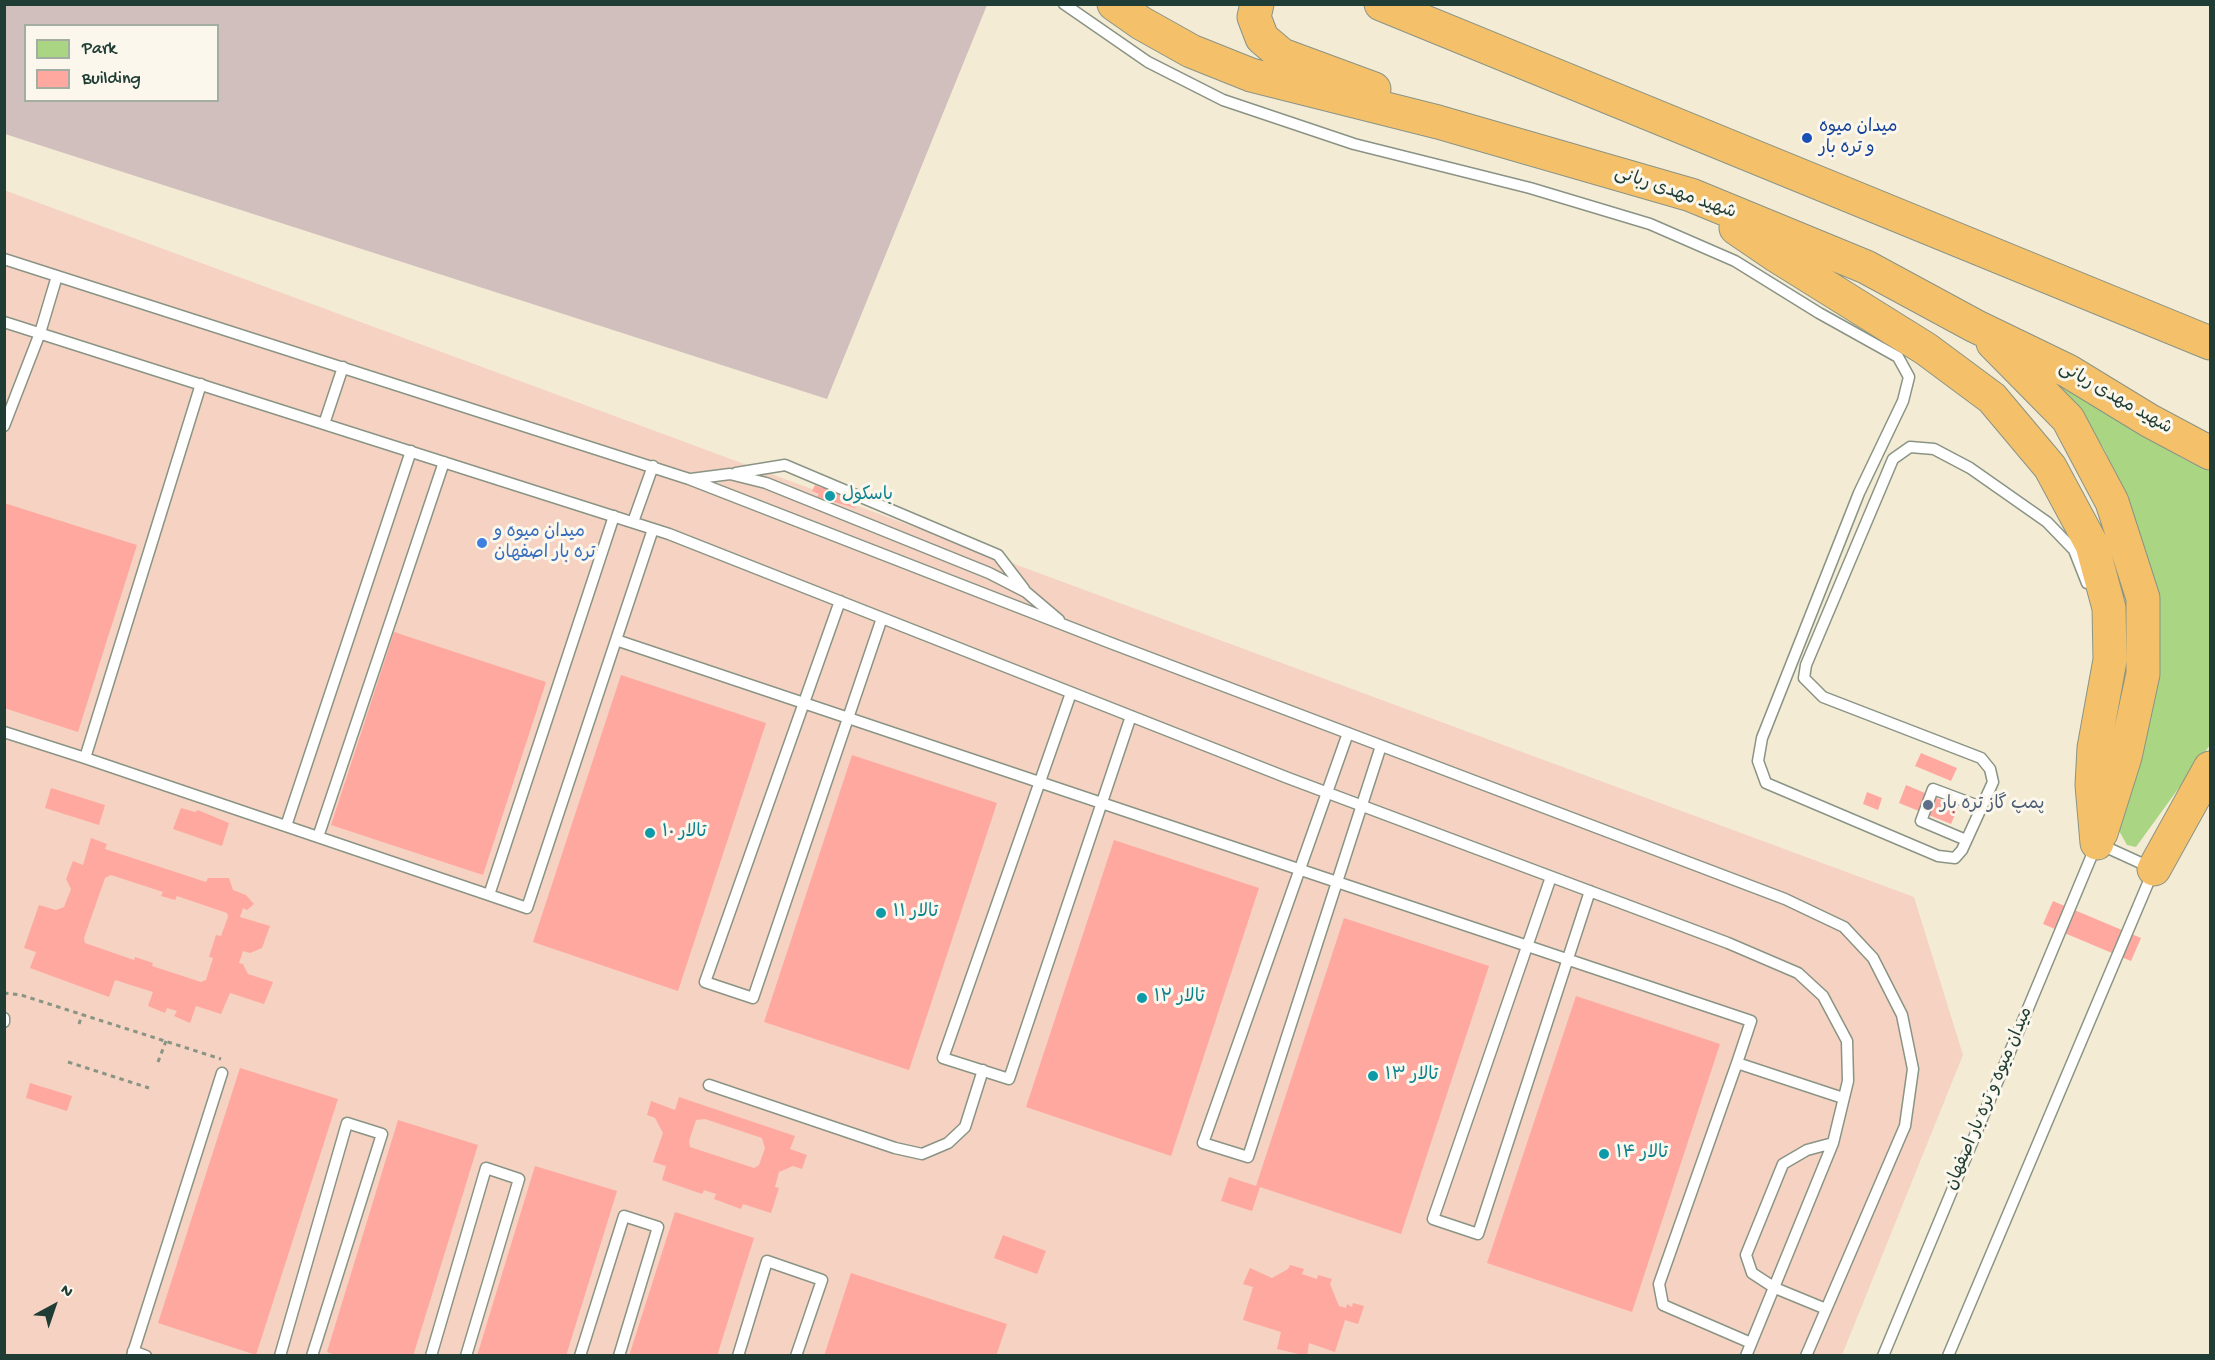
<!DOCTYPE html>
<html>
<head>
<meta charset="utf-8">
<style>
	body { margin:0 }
	#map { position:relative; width:2215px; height:1360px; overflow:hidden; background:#f4ebd5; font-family:"Gochi Hand",sans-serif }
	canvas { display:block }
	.frame { position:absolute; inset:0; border:6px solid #1f3d34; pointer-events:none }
	.legend { position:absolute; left:24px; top:24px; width:195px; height:78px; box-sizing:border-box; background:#fbf7ec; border:2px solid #a3ada2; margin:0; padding:8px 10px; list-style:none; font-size:18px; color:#1f3d34 }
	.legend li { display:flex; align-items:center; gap:12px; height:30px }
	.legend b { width:30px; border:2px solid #a3ada2 }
	.north { position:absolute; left:24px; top:1276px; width:60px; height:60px; -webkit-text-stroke:4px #fbf7ec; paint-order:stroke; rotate:40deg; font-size:16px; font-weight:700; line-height:24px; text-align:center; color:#1f3d34 }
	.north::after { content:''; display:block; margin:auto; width:21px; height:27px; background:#1f3d34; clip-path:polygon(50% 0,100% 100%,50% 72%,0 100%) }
</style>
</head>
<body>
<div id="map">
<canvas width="2215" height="1360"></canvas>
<div class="frame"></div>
<ul class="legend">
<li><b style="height:16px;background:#aad683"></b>Park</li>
<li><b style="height:16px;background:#ffa8a0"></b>Building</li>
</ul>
<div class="north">N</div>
</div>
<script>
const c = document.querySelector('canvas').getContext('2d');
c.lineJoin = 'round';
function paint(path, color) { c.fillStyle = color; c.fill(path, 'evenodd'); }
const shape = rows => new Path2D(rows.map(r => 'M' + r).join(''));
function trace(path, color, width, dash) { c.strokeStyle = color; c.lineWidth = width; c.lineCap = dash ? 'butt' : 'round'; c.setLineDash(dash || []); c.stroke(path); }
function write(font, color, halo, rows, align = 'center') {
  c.font = font + ' "Gochi Hand","Playpen Sans Arabic",sans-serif'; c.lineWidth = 6; c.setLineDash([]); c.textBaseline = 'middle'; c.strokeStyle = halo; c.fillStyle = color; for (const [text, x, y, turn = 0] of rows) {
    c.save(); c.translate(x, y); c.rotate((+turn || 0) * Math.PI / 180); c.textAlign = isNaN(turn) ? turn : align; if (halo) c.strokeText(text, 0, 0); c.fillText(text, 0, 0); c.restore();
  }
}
const built = shape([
	[4,190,1914,897,1963,1055,1842,1355,5,1355]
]);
const industrial = shape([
	[5,4,987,4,987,5,827,399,5,134],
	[26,26,218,26,218,100,26,100]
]);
const green = shape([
	[2057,383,2182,458,2210,471,2210,745,2136,847,2127,845,2118,829,2143,755,2158,655,2149,561,2124,491,2103,447]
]);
const building = shape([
	[815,485,822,488,823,485,839,492,838,494,856,504,855,508,817,497,819,494,812,491],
	[4,503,137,545,78,732,4,708],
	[394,632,546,682,483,875,331,825],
	[621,675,766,723,678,991,533,942],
	[1921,753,1957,768,1951,781,1915,766],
	[852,755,997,803,909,1070,764,1022],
	[1906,785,1958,807,1951,824,1899,803],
	[51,788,105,805,99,825,45,808],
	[1867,792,1882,798,1878,810,1863,804],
	[181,808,195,812,198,810,229,823,222,846,173,829],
	[91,838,107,844,105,849,206,882,208,878,229,878,233,890,246,895,254,904,247,910,243,908,240,917,270,926,262,948,250,953,243,951,239,963,243,964,248,974,273,982,264,1004,230,993,221,1014,196,1006,190,1023,174,1016,177,1011,167,1008,165,1013,148,1006,153,992,115,980,109,997,30,968,36,952,24,948,39,905,56,910,64,907,71,889,66,879,73,861,83,865],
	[111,875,163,892,161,896,175,900,177,896,227,913,228,917,221,936,216,935,209,957,213,958,206,980,201,982,152,966,153,963,135,957,134,960,85,943,84,938,105,878],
	[1114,840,1259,888,1171,1156,1026,1107],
	[2053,901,2141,938,2131,961,2043,924],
	[1344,918,1489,966,1401,1234,1260,1187,1252,1211,1221,1201,1229,1177,1256,1186],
	[1576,996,1720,1044,1632,1312,1487,1263],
	[240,1068,338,1099,256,1355,158,1323],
	[30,1083,72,1096,67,1111,26,1098],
	[679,1097,795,1136,790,1149,807,1155,802,1169,793,1166,779,1172,775,1187,779,1188,771,1213,743,1204,741,1209,714,1199,716,1194,704,1190,702,1194,662,1180,666,1166,653,1162,663,1133,655,1118,647,1115,651,1101,675,1110],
	[705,1119,762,1138,765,1148,759,1165,754,1168,690,1147,689,1141,696,1120],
	[398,1120,478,1145,413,1356,337,1356,327,1352],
	[535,1166,617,1191,566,1356,477,1356],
	[675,1212,754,1238,717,1356,629,1356],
	[1003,1235,1046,1251,1037,1274,994,1258],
	[1290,1265,1304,1269,1302,1274,1317,1279,1318,1275,1332,1279,1330,1284,1339,1306,1346,1308,1347,1304,1352,1307,1353,1303,1364,1306,1358,1324,1345,1320,1335,1352,1309,1343,1307,1356,1277,1349,1281,1332,1243,1320,1253,1287,1243,1284,1250,1268,1272,1278,1288,1269],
	[851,1273,1007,1324,996,1356,824,1356]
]);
const path = shape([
	[4,993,21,995,221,1059],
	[79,1024,82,1015],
	[68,1062,149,1088],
	[158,1062,166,1041]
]);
const service = shape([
	[1064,4,1148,62,1223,100,1354,144,1530,188,1650,224,1735,261,1819,313,1898,357,1909,377,1903,401,1859,493,1762,738,1758,761,1766,783,1938,856,1955,858,1962,850,1993,782,1990,769,1981,758,1823,697,1804,678,1806,665,1893,459,1910,447,1934,449,1970,468,2047,522,2074,550,2087,583],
	[4,259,689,479,1108,642,1785,899,1844,927,1873,958,1902,1015,1913,1069,1905,1126,1806,1356],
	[4,322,669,534,1288,778,1728,943,1798,973,1823,996,1847,1041,1848,1081,1833,1143,1746,1356],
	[201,384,85,758,489,895],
	[324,424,343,367],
	[4,426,40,333,57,276],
	[736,473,785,465,998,555,1024,589],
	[691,479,730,474,766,483,989,573,1026,592,1059,620],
	[614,516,489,895,527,908,616,640,1751,1021,1737,1063,1843,1098],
	[633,522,653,466],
	[840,601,705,982,753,998,882,618],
	[616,640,653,529],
	[1071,693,943,1058,1009,1079,1131,716],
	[4,732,85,758],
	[1348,733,1203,1143,1248,1157,1381,746],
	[286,826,411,451],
	[318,837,444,462],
	[1966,840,1921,821,1933,789,1981,807],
	[1551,877,1433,1219,1478,1234,1590,891],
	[4,1018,4,1022],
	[1737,1063,1659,1284,1663,1305,1751,1343],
	[709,1085,895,1148,922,1154,948,1143,965,1127,983,1070],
	[1826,1309,1775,1288,1752,1273,1746,1255,1783,1164,1807,1150,1833,1143],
	[133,1351,146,1356],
	[132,1356,222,1073],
	[280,1356,347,1123,382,1134,312,1356],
	[431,1356,486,1168,519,1179,466,1356],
	[580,1356,624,1216,658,1227,619,1356],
	[738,1356,767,1261,822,1280,796,1356],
	[1883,1356,2097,843,2154,869,1948,1356]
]);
const trunk = shape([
	[1114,4,1141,23,1191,51,1251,75,1438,122,1691,195,1866,267,1975,326,2068,371,2150,421,2210,453],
	[1257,4,1254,17,1262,38,1282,55,1374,89],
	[1381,4,2210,343],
	[1736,228,1777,256,1926,349,1992,398,2050,467,2092,545,2109,608,2110,660,2094,748,2092,785,2097,843],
	[1993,343,2068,419,2112,502,2143,598,2143,674,2125,757,2101,833],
	[2154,869,2210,768]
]);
const markers = [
	[1807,138,6,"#1a4fb4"],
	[830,496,6,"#0f9aa8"],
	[482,543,6,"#3f7fe0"],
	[1928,805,6,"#5c6f8a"],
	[650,833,6,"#0f9aa8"],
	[881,913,6,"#0f9aa8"],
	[1142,998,6,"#0f9aa8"],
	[1373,1076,6,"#0f9aa8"],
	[1604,1154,6,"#0f9aa8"]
];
const transitNames = [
	["میدان میوه",1819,128],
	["و تره بار",1819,149]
];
const streetNames = [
	["شهید مهدی ربانی",1675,194,19],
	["شهید مهدی ربانی",2115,399,30],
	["میدان میوه و تره بار اصفهان",1990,1099,-67]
];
const cultureNames = [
	["باسكول",842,496],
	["تالار ۱۰",662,833],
	["تالار ۱۱",893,913],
	["تالار ۱۲",1154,998],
	["تالار ۱۳",1385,1076],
	["تالار ۱۴",1616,1154]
];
const shopNames = [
	["میدان میوه و",494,533],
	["تره بار اصفهان",494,554]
];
const serviceNames = [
	["پمپ گاز تره بار",1940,805]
];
paint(built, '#f5d2c2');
paint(industrial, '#d1bfbd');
paint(green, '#aad683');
paint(building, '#ffa8a0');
trace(service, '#8a9484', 13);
trace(trunk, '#8a9484', 35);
trace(path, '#8a9484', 3, [4.5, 4.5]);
trace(service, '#fff', 10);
trace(trunk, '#f4c16a', 33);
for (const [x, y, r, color] of markers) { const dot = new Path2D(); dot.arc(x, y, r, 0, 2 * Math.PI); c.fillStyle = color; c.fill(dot); trace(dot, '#fbf7ec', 2); }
write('18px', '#164399', '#fbf7ec', transitNames, 'left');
write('18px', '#1f3d34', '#fbf7ec', streetNames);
write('18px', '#0d838f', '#fbf7ec', cultureNames, 'left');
write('18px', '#366cbe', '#fbf7ec', shopNames, 'left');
write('18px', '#4e5e75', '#fbf7ec', serviceNames, 'left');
</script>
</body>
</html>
